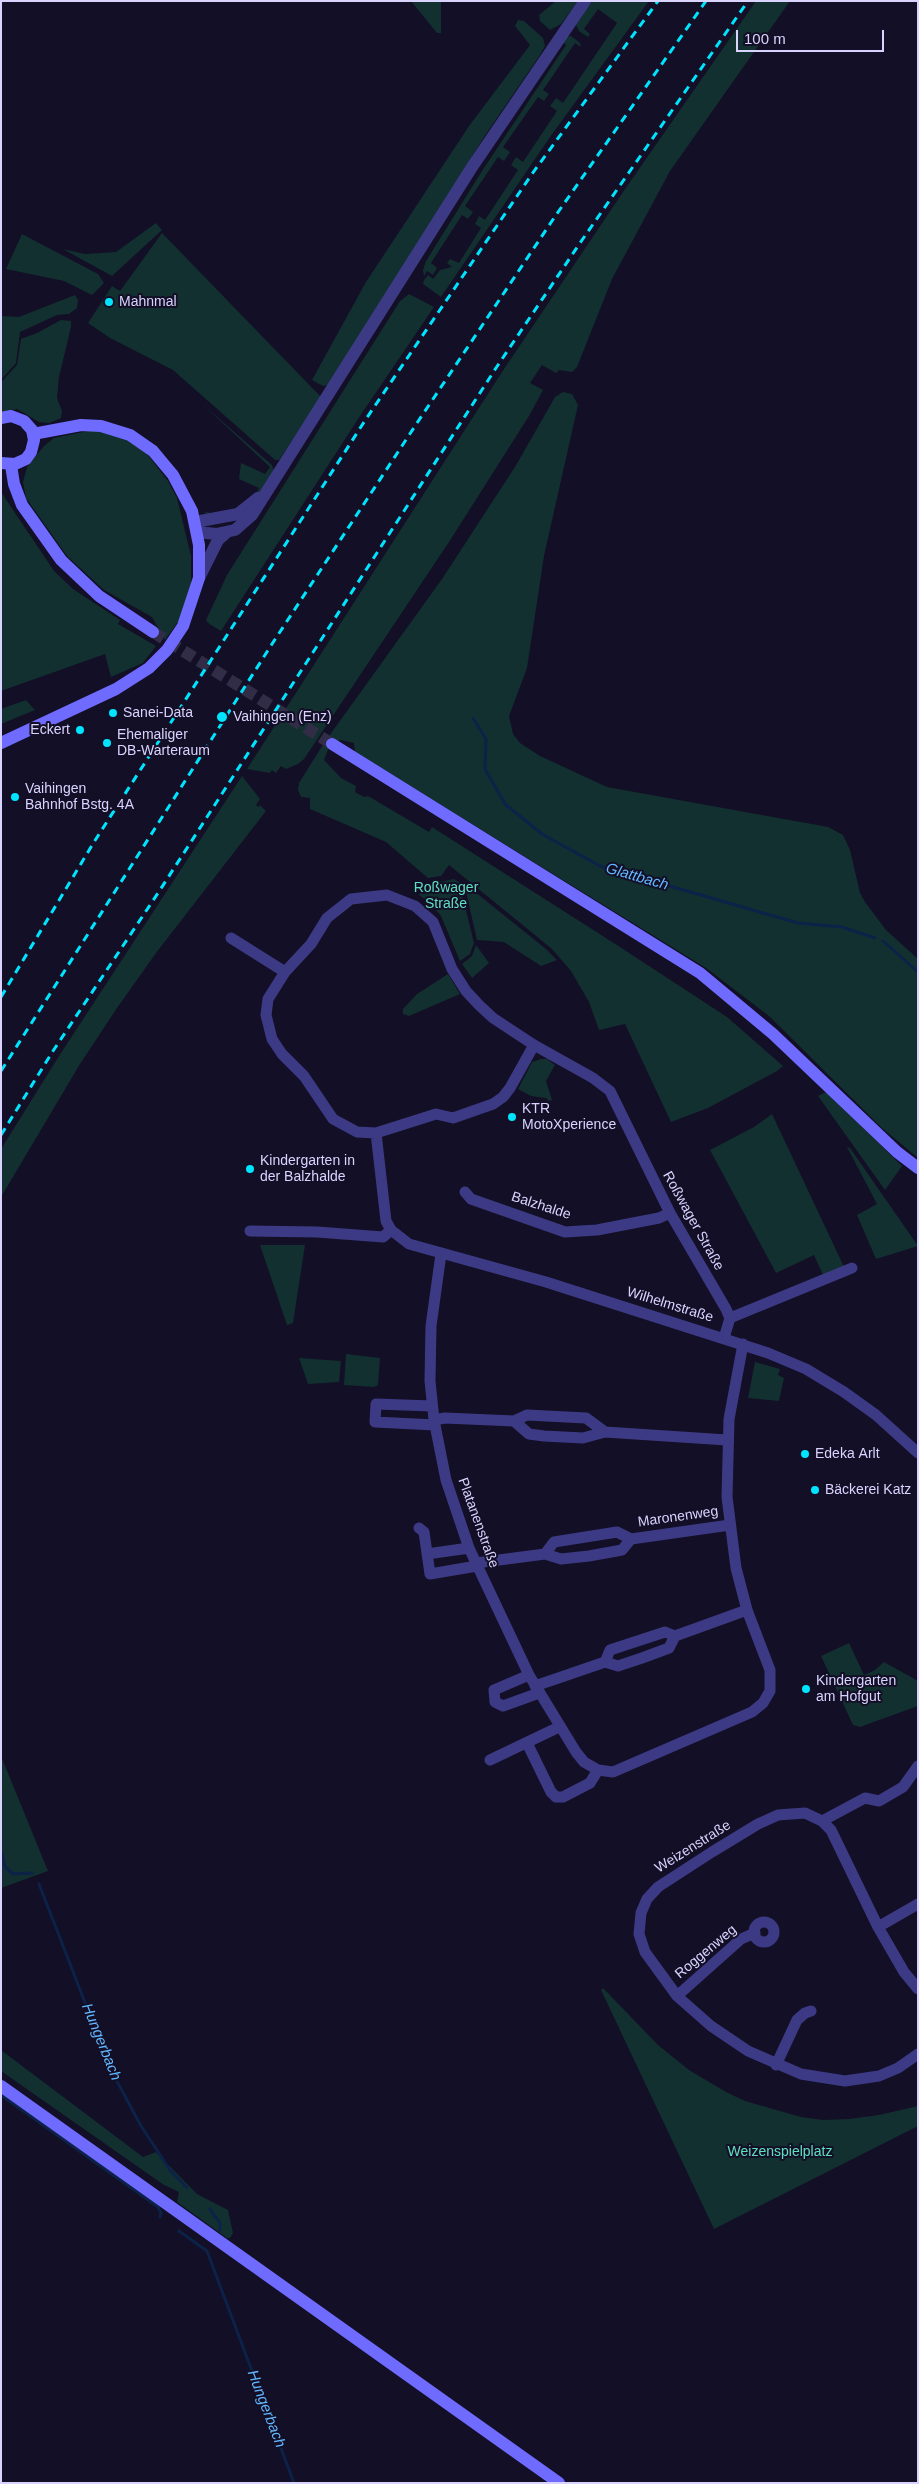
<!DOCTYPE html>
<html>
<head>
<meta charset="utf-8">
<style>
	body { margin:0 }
	#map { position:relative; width:919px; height:2484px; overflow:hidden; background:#130f26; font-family:Helvetica,sans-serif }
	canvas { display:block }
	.frame { position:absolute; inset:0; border:2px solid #d9d4ff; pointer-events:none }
	.scale { position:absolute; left:736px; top:30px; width:148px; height:22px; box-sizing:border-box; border:2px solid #d9d4ff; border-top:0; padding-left:6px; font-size:15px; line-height:18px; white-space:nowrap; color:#d9d4ff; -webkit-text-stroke:4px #130f26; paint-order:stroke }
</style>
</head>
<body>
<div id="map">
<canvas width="919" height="2484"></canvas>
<div class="frame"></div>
<div class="scale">100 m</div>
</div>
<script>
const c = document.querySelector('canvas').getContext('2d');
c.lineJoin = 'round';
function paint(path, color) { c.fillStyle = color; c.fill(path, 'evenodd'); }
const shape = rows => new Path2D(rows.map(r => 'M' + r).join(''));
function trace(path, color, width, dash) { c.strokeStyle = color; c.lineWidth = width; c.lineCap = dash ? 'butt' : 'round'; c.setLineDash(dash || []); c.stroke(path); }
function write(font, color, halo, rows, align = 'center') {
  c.font = font + ' Helvetica,sans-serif'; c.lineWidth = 4; c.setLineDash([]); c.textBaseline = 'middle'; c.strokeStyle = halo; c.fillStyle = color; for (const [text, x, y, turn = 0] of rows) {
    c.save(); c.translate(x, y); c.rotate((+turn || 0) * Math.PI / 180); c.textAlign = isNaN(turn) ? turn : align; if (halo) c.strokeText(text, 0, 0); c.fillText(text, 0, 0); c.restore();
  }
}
const green = shape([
	[411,1,441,1,441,33,437,33],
	[556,1,578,1,561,24,550,30,540,21,539,15],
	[591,1,649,1,550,137,441,297,423,284,424,280,428,275,433,279,440,270,452,267,447,263,450,259,459,263,481,228,475,224,479,216,485,220,518,170,511,165,516,157,523,162,557,111,550,106,556,98,563,103,617,23,598,9,584,29,590,34,588,37,579,31,576,25],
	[756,1,790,1,670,171,612,279,577,367,572,372,559,370,556,373,542,365,530,383,543,390,529,416,449,542,304,759,298,764,286,769,281,766,276,773,272,770,270,773,247,769,502,372,623,192],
	[518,20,524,21,543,38,545,46,540,55,484,137,328,385,323,386,312,380,366,282,469,126,530,45,515,26],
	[571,36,580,43,581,47,575,43,543,90,549,94,544,101,538,97,503,147,510,152,504,161,498,157,465,206,473,212,468,219,462,215,431,263,437,268,433,275,427,271,424,276,423,270,426,261,482,171,566,45,562,41,565,37],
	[156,223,162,230,112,276,63,249,85,254,116,252],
	[162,233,321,397,279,460,275,460,173,370,110,338,88,323,112,286,120,291],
	[22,234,98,274,104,283,92,295,64,281,6,269],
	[409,294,434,307,360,416,221,631,211,625,206,621,207,618,227,575,400,301],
	[75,295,78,300,77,308,69,314,57,315,20,332,16,363,1,380,1,316,19,317],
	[61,320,71,321,71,327,59,377,57,398,62,411,61,418,49,423,39,422,17,409,1,412,1,382,17,365,21,339,37,333],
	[563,392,572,394,578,405,544,556,527,668,509,716,513,734,520,743,540,756,607,787,828,827,843,835,850,850,860,893,865,902,886,930,918,959,918,1158,882,1128,769,1016,706,968,355,752,354,743,341,740,335,742,329,747,324,760,341,778,356,786,355,792,364,797,368,796,429,832,432,827,620,947,727,1017,783,1066,777,1071,708,1108,671,1122,625,1024,599,1030,589,1002,571,971,552,949,449,865,441,876,428,878,386,842,310,809,310,798,301,797,298,790,299,783,324,743,442,579,515,467,555,397],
	[201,403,272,465,274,471,258,495,237,511,209,516,204,512,212,513,234,509,256,494,259,488,239,479,241,463,265,474,270,467],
	[88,431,99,431,126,438,147,454,168,481,177,498,191,556,191,584,180,619,165,640,152,617,104,590,67,556,26,498,23,482,27,467,44,446,54,438],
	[1,492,54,571,73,589,120,620,118,624,156,646,143,663,111,677,105,654,1,691],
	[26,700,35,710,1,724,1,709],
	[242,776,260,799,256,805,259,807,260,805,266,811,156,953,117,1008,80,1064,1,1197,1,1149,59,1056],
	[454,879,459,882,474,943,470,954,460,961,441,916,431,904,419,895,427,883,430,884],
	[464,883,546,949,557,960,541,966,504,942,477,940],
	[476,945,489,963,472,978,462,964,472,956],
	[448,974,460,994,409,1016,403,1014,403,1009,417,994],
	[541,1059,547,1059,555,1065,546,1081,552,1100,549,1101,546,1098,531,1096,518,1089,532,1062],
	[826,1092,902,1166,885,1190,818,1096],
	[772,1114,845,1269,824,1277,814,1255,776,1273,710,1150,754,1127],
	[847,1147,850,1148,918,1246,876,1259,857,1215,877,1204],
	[305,1245,293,1323,287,1325,260,1245],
	[346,1354,380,1358,378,1385,374,1387,344,1385],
	[299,1358,341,1361,339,1382,308,1384],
	[755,1362,780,1369,778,1375,784,1378,779,1401,748,1398],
	[849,1643,864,1675,875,1670,884,1662,918,1681,918,1706,860,1727,853,1725,821,1656],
	[1,1756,48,1871,1,1888],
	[603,1988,658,2045,689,2070,726,2092,745,2101,801,2117,823,2120,849,2119,879,2115,918,2106,918,2126,714,2229,601,1990],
	[1,2050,143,2157,156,2152,197,2194,228,2210,233,2233,230,2238,227,2238,177,2202,179,2192,164,2185,1,2071]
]);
const stream = shape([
	[473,718,486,739,485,769,505,804,542,834,600,866,798,923,842,927,875,938],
	[883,941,918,972],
	[1,1851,5,1867,13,1874,32,1873],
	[39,1884,112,2072,141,2126,170,2170,187,2188],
	[1,2095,158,2207,161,2213,160,2217],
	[210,2209,220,2223,220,2230],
	[179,2231,207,2251,294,2483]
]);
const secondaryTunnel = shape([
	[153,632,332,744]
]);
const minor = shape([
	[231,938,285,972],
	[534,1045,510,1088,503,1097,493,1104,453,1118,436,1114,376,1133,357,1132,333,1119,304,1076,282,1054,272,1039,266,1015,268,999,285,972,311,944,327,918,351,899,387,895,415,906,433,922,452,969,466,991,479,1005,493,1018,534,1045,593,1078,610,1091,670,1213,726,1309,730,1318,724,1338],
	[376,1133,386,1221,391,1230,409,1244,546,1282,768,1353,806,1369,844,1392,876,1415,918,1453],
	[465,1192,471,1199,565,1232,597,1230,659,1218,670,1213],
	[250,1231,317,1232,383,1237,391,1230],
	[441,1254,431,1326,430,1381,434,1420,446,1480,469,1548,529,1675,576,1752,584,1762,598,1770,613,1772,752,1712,763,1703,770,1691,770,1670,747,1610,736,1568,727,1497,729,1419,743,1344],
	[730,1318,852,1268],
	[432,1406,376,1404,375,1422,435,1425],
	[434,1420,445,1418,514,1421,529,1434,544,1436,583,1438,605,1432],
	[514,1421,527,1415,586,1418,605,1432,727,1440],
	[419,1528,424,1532,430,1574,477,1566],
	[427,1554,469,1548],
	[545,1554,554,1542,617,1532,631,1539,730,1525],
	[476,1563,545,1554,561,1559,589,1556,622,1550,631,1539],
	[605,1662,610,1650,665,1632,675,1636,747,1610],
	[529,1675,494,1690,495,1702,503,1706,539,1693],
	[535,1686,605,1662,618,1666,642,1658,669,1648,675,1636],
	[527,1743,551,1792,556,1797,563,1797,590,1783,598,1770],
	[490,1760,559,1727],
	[822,1821,865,1798,879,1801,903,1787,918,1766],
	'754 1932a10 10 0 1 1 20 0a10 10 0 1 1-20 0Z',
	[878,1927,918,1904],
	[918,1989,904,1972,878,1927,831,1830,822,1821,805,1813,778,1815,758,1824,712,1852,658,1887,647,1899,641,1913,639,1934,645,1952,677,1996,711,2026,748,2051,801,2074,845,2081,879,2076,898,2068,918,2054],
	[677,1996,741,1939,755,1933],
	[776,2065,797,2020,805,2013,811,2011]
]);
const tertiary = shape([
	[195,522,238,514,258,498],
	[197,532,216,534,235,530,252,515,472,167,585,1],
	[199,578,218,540,226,533]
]);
const secondary = shape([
	[1,418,11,416,24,421,32,430,34,440,31,452,26,459,15,464,1,463],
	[11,465,14,484,22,505,61,560,99,596,153,632],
	[1,743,116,689,149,668,167,650,183,626,199,578,199,545,192,511,173,475,153,451,130,435,101,426,81,425,33,434],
	[332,744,700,973,773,1034,897,1152,918,1168],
	[1,2086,559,2483]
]);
const rail = shape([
	[1,997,94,842,366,419,532,174,658,1],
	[1,1071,272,644,417,423,556,215,706,1],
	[1,1135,53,1051,160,890,496,368,580,243,748,1]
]);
const markers = [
	[109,302,5,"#00e5ff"],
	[113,713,5,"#00e5ff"],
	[222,717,6,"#00e5ff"],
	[80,730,5,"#00e5ff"],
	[107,743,5,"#00e5ff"],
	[15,797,5,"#00e5ff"],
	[512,1117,5,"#00e5ff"],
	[250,1169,5,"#00e5ff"],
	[805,1454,5,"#00e5ff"],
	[815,1490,5,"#00e5ff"],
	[806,1689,5,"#00e5ff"]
];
const poiNames = [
	["Mahnmal",119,302],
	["Sanei-Data",123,713],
	["Vaihingen (Enz)",233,717],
	["Eckert",70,730,"right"],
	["Ehemaliger",117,735],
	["DB-Warteraum",117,751],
	["Vaihingen",25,789],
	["Bahnhof Bstg. 4A",25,805],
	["KTR",522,1109],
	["MotoXperience",522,1125],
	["Kindergarten in",260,1161],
	["der Balzhalde",260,1177],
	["Edeka Arlt",815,1454],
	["Bäckerei Katz",825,1490],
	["Kindergarten",816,1681],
	["am Hofgut",816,1697]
];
const parkNames = [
	["Roßwager",446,888],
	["Straße",446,904],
	["Weizenspielplatz",780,2152]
];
const streetNames = [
	["Balzhalde",541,1206,18],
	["Roßwager Straße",693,1221,61],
	["Wilhelmstraße",670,1305,17],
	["Maronenweg",678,1517,-8],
	["Platanenstraße",478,1523,70],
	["Weizenstraße",693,1847,-32],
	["Roggenweg",706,1952,-40]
];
const waterNames = [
	["Glattbach",637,877,16],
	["Hungerbach",101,2042,68],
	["Hungerbach",266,2409,69]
];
paint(green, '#12302f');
trace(stream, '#0c2248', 3);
trace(secondaryTunnel, '#312d47', 12, [12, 6]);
trace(minor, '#3d3a85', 11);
trace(tertiary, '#3d3a85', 12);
trace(secondary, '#6f6bff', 12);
trace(rail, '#00e5ff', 3, [8, 6]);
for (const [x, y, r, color] of markers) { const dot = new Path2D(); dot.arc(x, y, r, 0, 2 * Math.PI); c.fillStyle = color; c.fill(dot); trace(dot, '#130f26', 2); }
write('14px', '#d9d4ff', '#130f26', poiNames, 'left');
write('14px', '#5fe0c0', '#130f26', parkNames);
write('14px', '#d9d4ff', '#130f26', streetNames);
write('italic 15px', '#62b6ff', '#130f26', waterNames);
</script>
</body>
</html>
